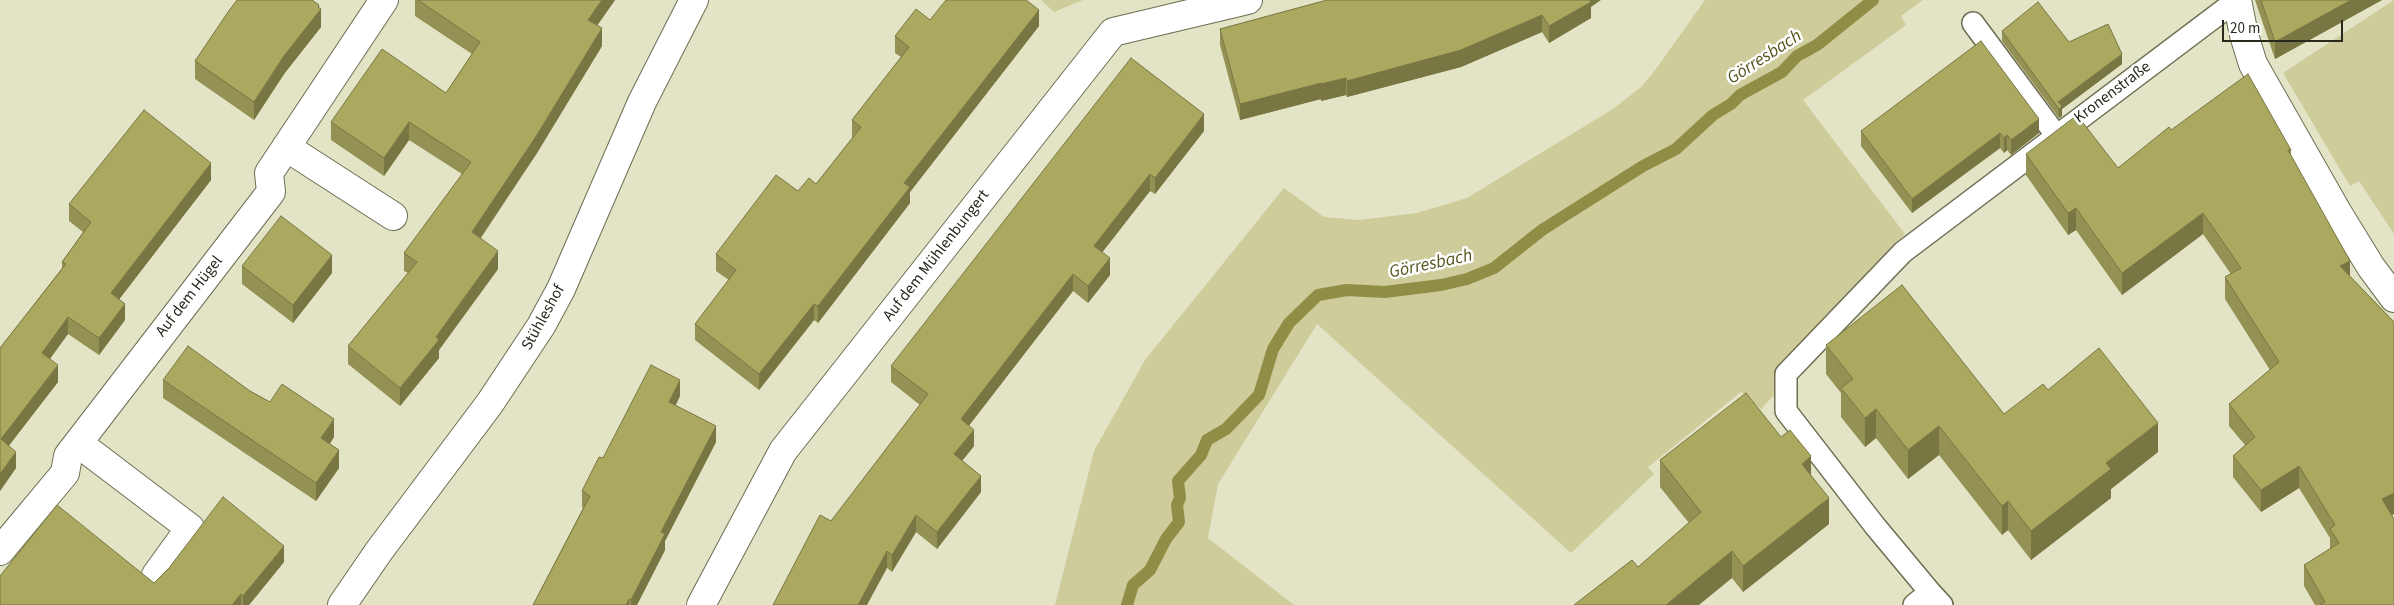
<!DOCTYPE html>
<html>
<head>
<meta charset="utf-8">
<style>
	body { margin:0 }
	#map { position:relative; width:2394px; height:605px; overflow:hidden; background:#e3e3c6; font-family:"Source Sans 3",sans-serif }
	canvas { display:block }
	.scale { position:absolute; left:2222px; top:20px; width:121px; height:22px; box-sizing:border-box; border:2px solid #29291e; border-top:0; padding-left:6px; font-size:15px; line-height:18px; white-space:nowrap; color:#29291e; -webkit-text-stroke:4px #fff; paint-order:stroke }
</style>
</head>
<body>
<div id="map">
<canvas width="2394" height="605"></canvas>
<div class="scale">20 m</div>
</div>
<script>
const c = document.querySelector('canvas').getContext('2d');
c.lineJoin = 'round';
function paint(path, color) { c.fillStyle = color; c.fill(path, 'evenodd'); }
const shape = rows => new Path2D(rows.map(r => 'M' + r).join(''));
function trace(path, color, width, dash) { c.strokeStyle = color; c.lineWidth = width; c.lineCap = dash ? 'butt' : 'round'; c.setLineDash(dash || []); c.stroke(path); }
function write(font, color, halo, rows, align = 'center') {
  c.font = font + ' "Source Sans 3",sans-serif'; c.lineWidth = 5; c.setLineDash([]); c.textBaseline = 'middle'; c.strokeStyle = halo; c.fillStyle = color; for (const [text, x, y, turn = 0] of rows) {
    c.save(); c.translate(x, y); c.rotate((+turn || 0) * Math.PI / 180); c.textAlign = isNaN(turn) ? turn : align; if (halo) c.strokeText(text, 0, 0); c.fillText(text, 0, 0); c.restore();
  }
}
const green = shape([
	[1041,0,1083,0,1054,12],
	[1705,0,1923,0,1901,16,1906,25,1803,100,1905,234,1779,366,1774,381,1774,395,1761,409,1741,392,1648,467,1654,474,1571,553,1317,324,1218,484,1208,538,1294,605,1055,605,1094,451,1145,360,1284,188,1324,217,1359,220,1417,213,1467,198,1613,109,1641,87,1656,69],
	[2394,0,2394,234,2359,181,2350,186,2283,73]
]);
const stream = shape([
	[1127,605,1133,585,1150,570,1166,539,1179,522,1177,505,1180,498,1178,481,1201,455,1207,440,1226,429,1259,395,1273,349,1289,323,1318,295,1347,290,1385,292,1441,285,1467,279,1494,268,1542,230,1643,166,1676,149,1713,115,1731,104,1740,95,1782,72,1797,56,1817,45,1873,0]
]);
const service = shape([
	[1973,23,2056,135],
	[1930,592,1875,526,1786,411,1786,374,1903,252,2237,0],
	[1914,605,1930,592,1942,605]
]);
const minor = shape([
	[286,147,393,216],
	[78,443,190,528,156,575],
	[0,551,65,473,68,456,271,192,269,173,384,0],
	[701,605,783,451,1113,32,1248,0]
]);
const tertiary = shape([
	[2237,0,2244,35,2253,64,2336,210,2371,267,2394,298],
	[342,605,379,551,490,403,541,326,561,289,642,102,694,0]
]);
const wall = shape([
	[415,0,615,0,597,26,602,46,537,153,481,238,498,269,439,350,439,358,400,406,348,364,348,346,408,273,404,271,404,253,462,174,409,140,384,176,331,140,331,122,446,93,472,54,415,16],
	[2255,0,2382,0,2275,59],
	[1591,7,1591,18,1549,43,1542,32,1461,67,1347,97,1346,95,1321,101,1321,99,1240,120,1220,45,1220,29],
	[319,8,321,27,284,74,254,120,195,79,195,61],
	[930,20,1039,26,910,192,910,203,818,323,814,320,759,390,695,340,695,324,729,280,716,271,716,254,798,191,816,184,853,137,852,137,852,120,901,57,895,53,895,36],
	[2002,31,2069,42,2122,64,2062,109,2062,116,2059,118,2002,41],
	[2171,130,2291,150,2291,155,2350,276,2394,322,2394,514,2392,515,2394,605,2315,605,2304,586,2304,565,2330,549,2330,538,2299,488,2261,512,2233,477,2233,456,2245,445,2229,426,2229,404,2270,370,2225,299,2225,277,2231,274,2203,234,2122,295,2076,230,2068,235,2026,175,2026,154,2118,168],
	[1204,131,1155,194,1150,191,1102,252,1110,275,1088,303,1073,291,969,425,974,446,962,461,981,492,937,549,916,532,892,572,831,521,920,405,891,382,891,366],
	[1861,131,2039,133,2011,155,2007,150,2004,153,2000,148,1912,213,1861,146],
	[211,180,119,299,125,320,99,355,68,334,50,359,58,382,9,445,16,468,0,491,0,348,62,268,62,262,83,232,69,221,69,204],
	[242,266,332,273,293,323,242,284],
	[1826,345,2004,414,2048,390,2158,452,2111,489,2111,498,2031,560,2008,530,2002,535,1939,455,1908,479,1876,438,1865,447,1841,417,1841,393,1826,374],
	[163,380,250,391,334,437,330,444,339,468,316,501,163,398],
	[680,396,675,406,716,442,665,541,665,550,637,605,533,605,583,508,582,507,582,491,603,458],
	[1660,460,1811,475,1829,524,1743,592,1732,578,1574,605,1638,567,1689,523,1660,487],
	[284,562,249,605,0,605,154,583]
]);
const shadedWall = shape([
	[602,0,615,0,588,38,588,20],
	[1586,0,1601,0,1591,7,1591,18,1549,43,1549,26],
	[2351,0,2382,0,2275,59,2275,42],
	[319,5,319,11,321,9,321,27,284,74,254,120,254,102,284,56],
	[1039,10,1039,26,910,192,910,203,818,323,818,306,904,183],
	[1542,15,1542,32,1461,67,1347,97,1347,81],
	[602,28,602,46,537,153,472,250,472,232],
	[2122,54,2122,64,2062,109,2062,116,2059,118,2058,102],
	[1346,78,1346,95,1321,101,1321,84],
	[1321,83,1321,99,1240,120,1240,104],
	[1204,114,1204,131,1155,194,1155,178],
	[2039,119,2039,133,2011,155,2011,140],
	[409,122,409,140,384,176,384,158],
	[2000,133,2000,148,1912,213,1912,199],
	[2007,135,2007,150,2004,153,2004,138],
	[211,163,211,180,111,310,111,293],
	[1150,174,1150,191,1094,263,1094,246],
	[2076,208,2076,230,2068,235,2068,213],
	[2203,213,2203,234,2122,295,2122,273],
	[498,251,498,269,439,350,439,358,400,406,400,388,436,337],
	[332,255,332,273,293,323,293,305],
	[1110,258,1110,275,1088,303,1088,286],
	[2350,261,2350,283,2340,266],
	[1073,274,1073,291,961,436,961,419],
	[125,304,125,320,99,355,99,338],
	[814,304,814,320,759,390,759,374],
	[68,317,68,334,42,369,42,353],
	[58,365,58,382,1,456,1,439],
	[680,380,680,396,669,419,669,402],
	[1876,409,1876,438,1865,447,1865,418],
	[334,419,334,437,321,456,321,438],
	[2158,423,2158,452,2111,489,2111,498,2031,560,2031,531,2106,463],
	[716,426,716,442,665,541,665,550,637,605,631,605,631,600,661,532],
	[1939,426,1939,455,1908,479,1908,450],
	[974,430,974,446,954,471,954,454],
	[339,450,339,468,316,501,316,483],
	[16,452,16,468,0,491,0,474],
	[1811,456,1811,483,1802,464],
	[2299,466,2299,488,2261,512,2261,490],
	[981,476,981,492,937,549,937,532],
	[2394,493,2394,514,2382,521,2382,499],
	[1829,498,1829,524,1743,592,1743,566],
	[2008,501,2008,530,2002,535,2002,506],
	[916,515,916,532,892,572,892,555],
	[284,546,284,562,249,605,243,605,243,596],
	[887,551,887,568,867,605,858,605],
	[1732,551,1732,578,1699,605,1666,605],
	[241,594,241,605,232,605],
	[629,599,629,605,626,605]
]);
const building = shape([
	[237,0,312,0,319,5,318,7,321,9,284,56,254,102,195,61,228,12,237,0],
	[418,0,602,0,588,20,602,28,537,135,472,232,498,251,436,337,439,340,400,388,348,346,417,262,404,253,471,162,409,122,384,158,331,122,382,49,446,93,480,42,418,0],
	[946,0,1026,0,1039,10,904,183,910,187,818,306,814,304,759,374,695,324,736,270,716,254,776,175,798,191,809,178,816,184,861,127,852,120,909,47,895,36,916,9,930,20,946,0],
	[1327,0,1590,0,1591,2,1549,26,1542,15,1461,50,1347,81,1346,78,1321,84,1321,83,1240,104,1220,29,1327,0],
	[2261,0,2351,0,2275,42,2261,0],
	[2038,2,2069,42,2108,24,2122,54,2058,102,2062,106,2059,109,2002,31,2038,2],
	[1981,41,2039,119,2011,140,2007,135,2004,138,2000,133,1912,199,1861,131,1981,41],
	[1131,58,1204,114,1155,178,1150,174,1094,246,1110,258,1088,286,1073,274,961,419,974,430,954,454,981,476,937,532,916,515,892,555,887,551,858,605,773,605,820,515,831,521,928,394,891,366,1131,58],
	[2248,74,2291,150,2288,150,2350,261,2340,266,2394,322,2394,493,2382,499,2394,519,2394,605,2320,605,2325,602,2304,565,2339,543,2330,529,2335,525,2299,466,2261,490,2233,456,2255,437,2229,404,2279,362,2225,277,2241,268,2203,213,2122,273,2076,208,2068,213,2026,154,2077,115,2118,168,2169,127,2171,130,2248,74],
	[144,110,211,163,111,293,125,304,99,338,68,317,42,353,58,365,1,439,16,452,0,474,0,348,66,264,62,262,91,222,69,204,144,110],
	[281,216,332,255,293,305,242,266,281,216],
	[1902,285,2004,414,2043,384,2048,390,2099,348,2158,423,2106,463,2111,469,2031,531,2008,501,2002,506,1939,426,1908,450,1876,409,1865,418,1841,388,1853,379,1826,345,1902,285],
	[188,346,250,391,270,402,282,384,334,419,321,438,339,450,316,483,163,380,188,346],
	[651,365,680,380,669,402,716,426,661,532,665,534,631,600,629,599,626,605,533,605,590,496,582,491,599,457,603,458,651,365],
	[1746,393,1781,437,1790,430,1811,456,1802,464,1829,498,1743,566,1732,551,1666,605,1574,605,1632,560,1638,567,1701,512,1660,460,1746,393],
	[223,497,284,546,243,596,241,594,232,605,0,605,0,576,57,505,154,583,169,568,223,497]
]);
const streetNames = [
	["Kronenstraße",2113,93,-37],
	["Auf dem Mühlenbungert",937,256,-52],
	["Auf dem Hügel",190,297,-52],
	["Stühleshof",544,318,-61]
];
const waterNames = [
	["Görresbach",1765,58,-33],
	["Görresbach",1431,265,-12]
];
paint(green, '#cdcc9a');
trace(stream, '#908e46', 12);
trace(service, '#6d6d53', 24);
trace(minor, '#6d6d53', 30);
trace(tertiary, '#6d6d53', 30);
trace(service, '#fff', 21);
trace(minor, '#fff', 28);
trace(tertiary, '#fff', 28);
paint(wall, '#939153');
paint(shadedWall, '#787643');
paint(building, '#aba960');
trace(building, '#787643', 1);
write('16px', '#29291e', '#fff', streetNames);
write('italic 18px', '#56551e', '#fff', waterNames);
</script>
</body>
</html>
